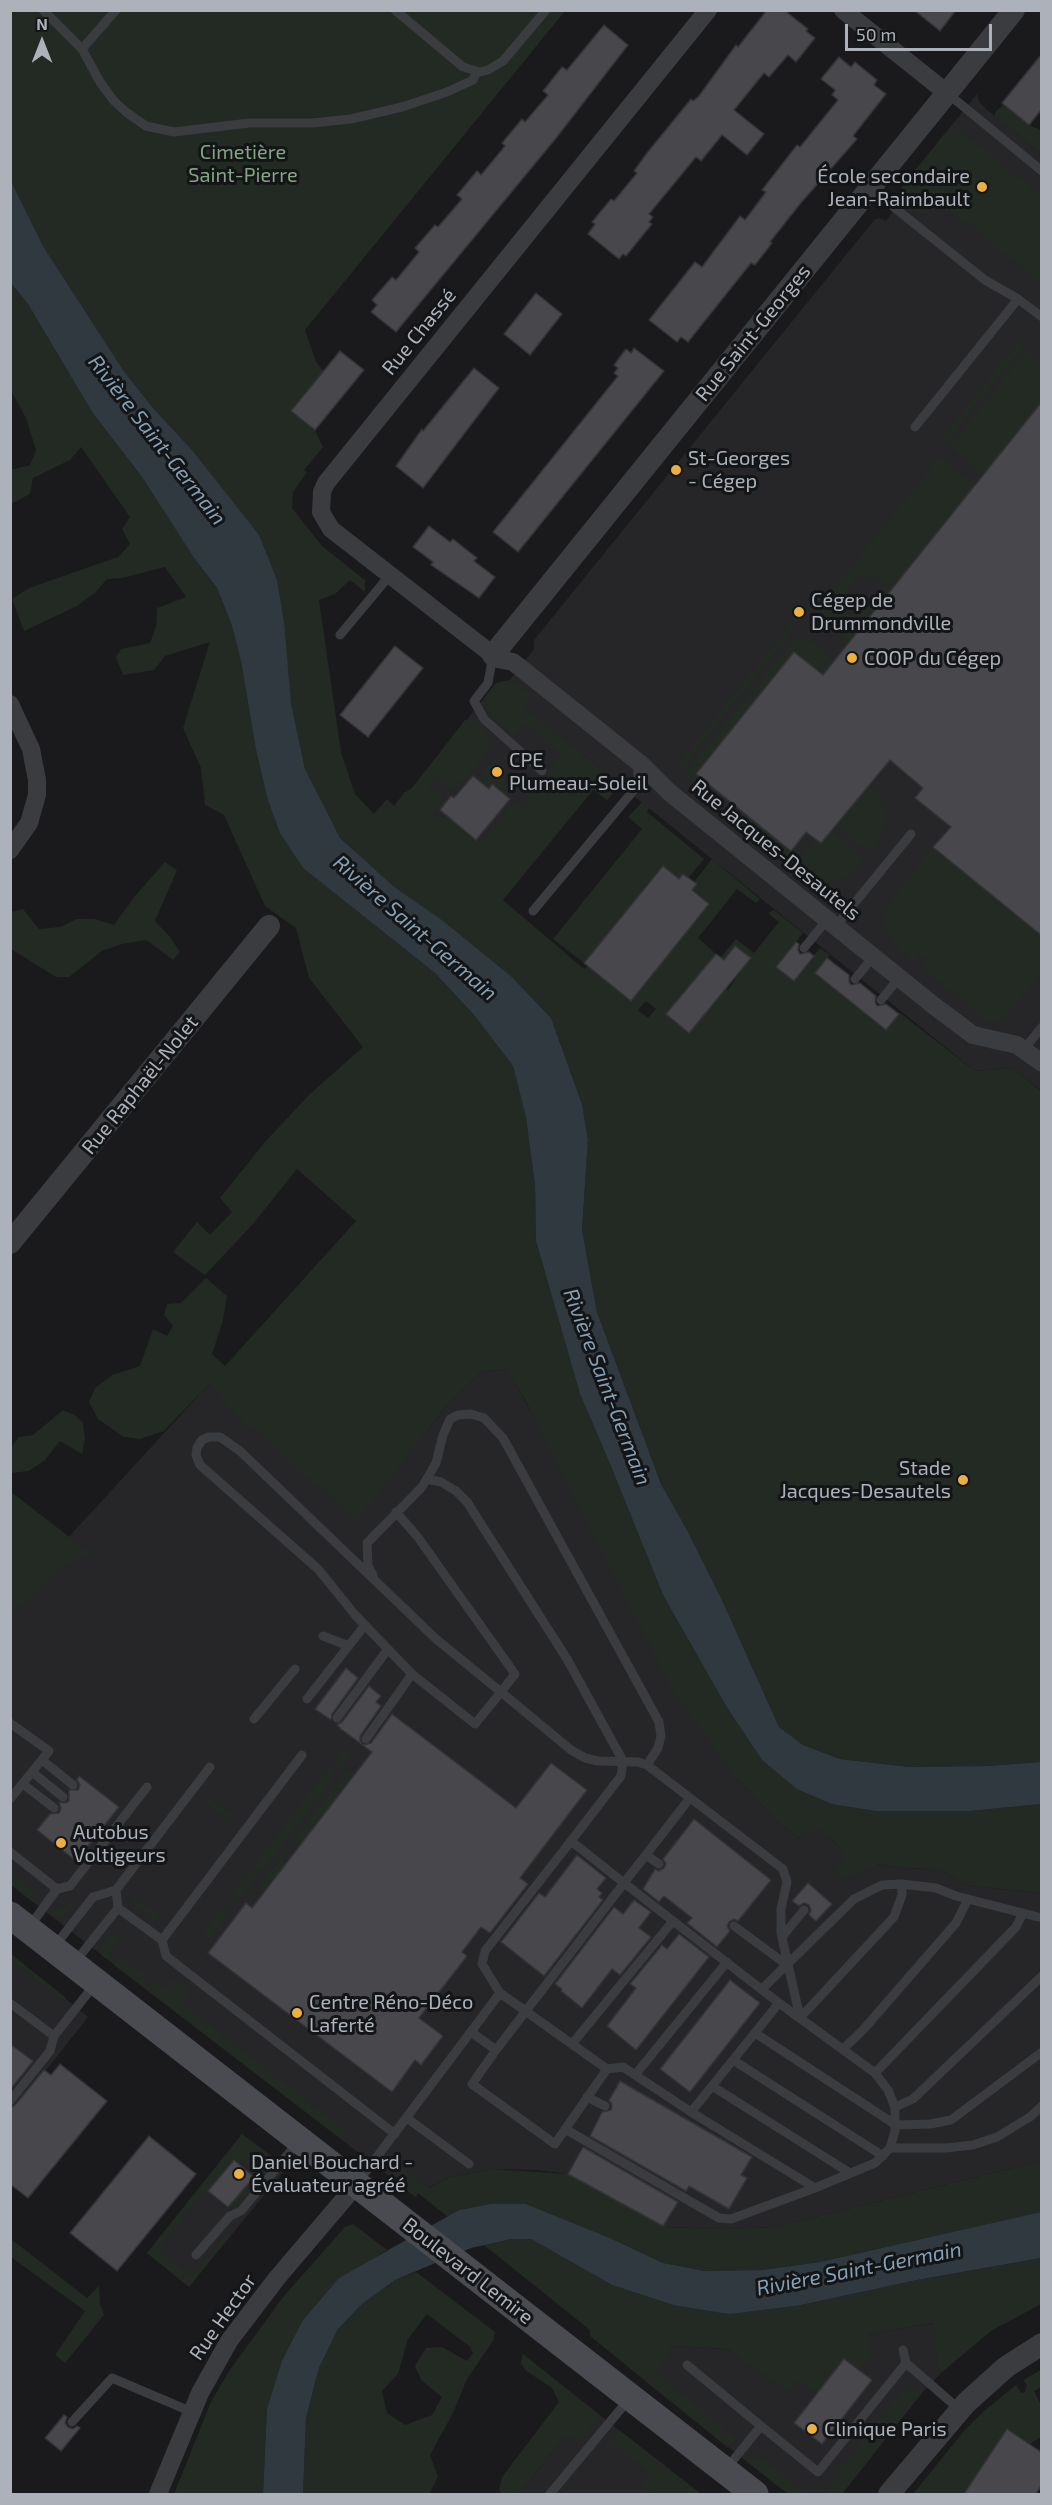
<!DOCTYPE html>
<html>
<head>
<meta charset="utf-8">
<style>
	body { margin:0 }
	#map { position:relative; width:1052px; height:2505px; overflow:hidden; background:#1a1a1c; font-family:"Exo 2",sans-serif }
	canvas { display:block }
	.frame { position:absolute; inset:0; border:12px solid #adb1ba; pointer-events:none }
	.north { position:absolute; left:12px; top:12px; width:60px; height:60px; -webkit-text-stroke:4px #141517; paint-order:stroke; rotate:0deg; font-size:16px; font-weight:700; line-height:24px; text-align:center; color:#adb1ba }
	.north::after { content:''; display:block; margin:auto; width:21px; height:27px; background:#adb1ba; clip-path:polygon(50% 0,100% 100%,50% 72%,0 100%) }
	.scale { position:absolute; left:845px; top:24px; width:147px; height:27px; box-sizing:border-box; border:3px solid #adb1ba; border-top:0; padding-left:8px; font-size:18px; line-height:21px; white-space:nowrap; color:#adb1ba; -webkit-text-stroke:4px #141517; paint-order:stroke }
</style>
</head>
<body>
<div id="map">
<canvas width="1052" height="2505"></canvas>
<div class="frame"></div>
<div class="north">N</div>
<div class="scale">50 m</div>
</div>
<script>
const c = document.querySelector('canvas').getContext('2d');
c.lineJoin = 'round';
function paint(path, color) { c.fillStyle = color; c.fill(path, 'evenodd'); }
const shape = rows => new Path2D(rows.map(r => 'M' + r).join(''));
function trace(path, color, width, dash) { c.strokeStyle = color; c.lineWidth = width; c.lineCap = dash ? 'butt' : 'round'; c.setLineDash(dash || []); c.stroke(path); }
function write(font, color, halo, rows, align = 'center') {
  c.font = font + ' "Exo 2",sans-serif'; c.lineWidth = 6; c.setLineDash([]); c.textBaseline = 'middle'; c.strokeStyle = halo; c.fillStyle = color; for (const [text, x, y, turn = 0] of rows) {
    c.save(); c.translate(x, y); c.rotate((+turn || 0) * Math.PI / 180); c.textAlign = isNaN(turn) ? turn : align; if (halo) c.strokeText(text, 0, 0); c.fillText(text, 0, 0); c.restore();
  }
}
const built = shape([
	[977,94,979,102,987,110,1041,153,1041,1087,1039,1089,1012,1068,975,1071,583,755,482,880,396,809,496,683,510,680,534,649,534,640,875,219,879,218,886,221,903,197,901,188],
	[507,1369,735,1777,781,1825,798,1838,818,1827,836,1843,845,1859,901,1868,937,1869,970,1886,1041,1893,1041,2161,775,2227,721,2229,664,2227,568,2174,537,2170,491,2169,450,2177,418,2193,416,2197,11,1885,11,1600,209,1384,357,1520,448,1404,482,1372],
	[11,1954,88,2017,11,2115],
	[242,2134,287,2167,189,2287,147,2253],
	[934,2323,938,2368,941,2373,921,2394,842,2494,788,2494,645,2381,671,2346,727,2349,787,2390,824,2347,867,2334],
	[601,2416,619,2430,701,2494,519,2494,564,2437]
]);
const green = shape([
	[10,11,565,11,305,330,316,362,324,371,291,411,315,430,323,447,304,470,307,472,293,492,292,508,322,546,365,580,365,592,350,580,335,594,319,600,341,752,355,794,374,814,387,799,394,806,404,793,412,788,465,720,475,720,493,744,461,784,458,782,451,790,434,777,427,786,443,799,430,817,434,820,439,814,446,819,448,817,482,842,515,802,522,807,530,799,527,796,540,782,547,787,555,779,548,772,562,755,524,723,513,736,487,710,486,695,496,683,510,680,531,695,522,707,621,785,607,800,593,790,503,900,584,969,588,966,631,1000,709,905,692,890,694,882,712,859,760,899,756,903,737,889,698,938,716,954,667,1014,689,1033,725,989,728,990,750,958,735,946,724,960,720,958,736,939,754,953,779,922,768,913,774,910,803,933,776,967,794,980,820,948,830,955,816,973,885,1030,900,1013,975,1071,1012,1068,1041,1091,1041,1762,988,1766,909,1767,840,1759,803,1745,779,1727,722,1600,687,1530,661,1484,597,1312,582,1230,588,1140,582,1104,551,1018,512,977,442,920,393,886,365,862,340,838,327,814,305,769,291,703,223,490,192,450,153,408,123,370,43,246,11,181],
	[646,1001,656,1009,648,1018,638,1010],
	[1004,105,1029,125,1041,130,1041,153,994,116,996,111],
	[955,128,962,132,1041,196,1041,283,935,198,920,215,901,200,904,197,901,188,945,133],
	[11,283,28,304,92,412,142,477,194,558,217,588,232,626,241,661,256,750,267,797,303,868,435,973,474,1015,513,1066,526,1118,535,1186,536,1241,580,1394,608,1459,663,1595,726,1706,762,1760,876,1811,970,1811,1041,1804,1041,1893,970,1886,937,1869,901,1868,877,1864,842,1880,833,1873,844,1858,836,1843,818,1828,798,1838,781,1825,735,1777,671,1687,525,1400,506,1369,482,1372,448,1404,357,1521,243,1420,209,1384,164,1431,140,1439,124,1437,98,1419,89,1402,95,1388,112,1375,140,1366,153,1329,167,1336,173,1326,164,1315,167,1304,181,1303,206,1278,227,1296,223,1320,212,1354,225,1366,356,1221,297,1169,253,1224,205,1275,173,1252,197,1222,210,1235,232,1212,220,1198,265,1142,310,1094,363,1047,309,978,296,928,265,906,224,815,205,805,201,768,183,728,210,642,165,656,154,670,123,675,116,657,121,649,150,643,156,627,157,608,186,597,165,567,123,578,107,579,95,593,77,606,24,631,12,599,29,588,118,557,130,544,122,529,130,517,81,447,70,460,33,478,30,494,11,504,10,470,30,465,36,450,26,418,11,391],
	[1021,339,1026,343,945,443,941,439],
	[1027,350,1041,362,1041,403,984,476,950,447],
	[940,457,975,485,846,645,840,639,884,585,875,578,857,575,844,593,847,595,847,601,853,606,830,633,819,620,820,606],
	[791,624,795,627,681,769,679,763],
	[806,638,835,660,823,675,794,652,696,774,728,800,723,806,684,775,791,642,796,639],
	[489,764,513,785,506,795,492,785,489,789,477,779],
	[870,784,879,795,885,813,885,825,872,852,868,851,836,825],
	[642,802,649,808,647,812,704,859,688,878,684,874,679,879,662,866,584,963,553,939,642,829,628,817],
	[731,803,781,842,776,848,726,808],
	[831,831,863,857,865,861,842,878,822,883,817,881,795,864,816,839,821,843],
	[806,832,809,834,789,859,778,851,783,845,791,851],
	[933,847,1041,935,1041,973,1000,1023,988,1021,922,967,928,959,919,953,913,960,894,943,885,930,884,919,889,904],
	[165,862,177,870,155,921,170,937,180,952,173,960,146,940,122,944,102,951,69,977,56,977,11,949,11,912,23,909,39,929,60,927,77,919,95,919,114,925,135,896],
	[63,1410,76,1416,83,1423,85,1438,82,1454,60,1441,45,1460,29,1471,11,1473,11,1447,19,1437,33,1435],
	[11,1492,98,1559,82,1557,74,1560,57,1571,24,1604,14,1606,10,1605],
	[344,1748,352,1754,343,1764,346,1771,353,1775,299,1846,295,1844,283,1860,287,1863,265,1892,260,1888,253,1899,251,1897,343,1776,341,1768,334,1761],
	[329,1768,334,1772,333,1779,261,1872,253,1867],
	[208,1797,234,1816,235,1820,231,1821,206,1802],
	[250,1871,258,1876,238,1901,231,1896],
	[10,1873,34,1891,35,1898,33,1902,11,1885],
	[131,1896,158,1914,159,1920,153,1919,130,1902],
	[70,1900,75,1903,67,1913,57,1919,51,1915,57,1907,64,1909],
	[224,1906,230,1911,208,1941,201,1936],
	[115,1935,120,1938,111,1950,111,1958,107,1959,102,1956,101,1949,110,1936],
	[11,1954,66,1998,64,2002,11,1960],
	[121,1957,147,1977,145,1984,148,1986,154,1983,163,1990,172,1979,175,1978,190,1990,182,2004,348,2133,337,2136,114,1965,115,1961],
	[242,2134,274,2159,261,2175,243,2161,240,2165,234,2160,208,2191,203,2193,158,2250,191,2277,227,2233,229,2237,189,2287,147,2253],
	[1041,2161,1042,2212,820,2262,762,2270,705,2271,663,2263,610,2238,526,2204,490,2204,459,2210,448,2217,418,2193,416,2197,399,2185,397,2178,402,2169,429,2188,450,2177,491,2169,568,2174,664,2227,721,2229,775,2227],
	[254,2177,257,2180,237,2206,228,2207],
	[353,2224,387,2250,339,2279,303,2320,267,2409,263,2494,174,2494,211,2402,229,2371,283,2297,345,2227],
	[11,2239,87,2298,99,2286,100,2304,104,2315,65,2363,55,2355,85,2311,11,2257],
	[512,2239,531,2239,612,2285,673,2305,801,2305,917,2280,1041,2258,1041,2304,991,2331,941,2373,938,2368,933,2323,868,2334,872,2354,859,2370,844,2359,817,2394,798,2379,787,2391,727,2349,671,2346,667,2357,655,2372,737,2439,732,2445,727,2447,590,2336,590,2330,484,2245],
	[416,2272,495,2332,493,2341,467,2379,453,2413,430,2455,438,2477,429,2494,303,2494,306,2418,319,2368,338,2329,362,2304,395,2280],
	[427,2314,470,2347,473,2353,467,2361,442,2347,426,2348,415,2366,421,2380,442,2397,432,2415,405,2425,387,2413,382,2391,398,2374,408,2339],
	[523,2354,601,2416,581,2440,564,2437,519,2494,502,2494,499,2490,502,2477,559,2402,552,2388,525,2370,521,2363],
	[1041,2370,1041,2387,1034,2391,1041,2405,1041,2437,1030,2444,1007,2429,964,2494,913,2494,964,2431,983,2412,1016,2385,1021,2393,1025,2392,1027,2385,1023,2380],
	[906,2390,914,2390,921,2394,842,2494,825,2494,839,2475,840,2469,902,2391],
	[619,2430,701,2494,650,2494,642,2488,642,2484,650,2473,613,2443,603,2454,600,2452],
	[759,2456,770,2465,806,2494,788,2494,746,2461]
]);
const water = shape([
	[11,181,43,246,123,370,153,408,192,450,259,535,277,580,284,622,291,703,305,769,340,838,393,886,442,920,512,977,551,1018,582,1104,588,1140,582,1230,597,1312,661,1484,687,1530,722,1600,779,1727,803,1745,840,1759,909,1767,988,1766,1041,1762,1041,1804,970,1811,876,1811,832,1804,797,1789,762,1760,726,1706,663,1595,608,1459,580,1394,536,1241,535,1186,526,1118,513,1066,474,1015,435,973,303,868,280,833,267,797,256,750,241,661,232,626,217,588,194,558,142,477,92,412,28,304,11,283],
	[490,2204,526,2204,610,2238,663,2263,705,2271,762,2270,820,2262,1041,2212,1041,2258,917,2280,801,2305,729,2314,673,2305,612,2285,531,2239,512,2239,471,2248,395,2280,362,2304,338,2329,319,2368,306,2418,303,2494,263,2494,267,2409,282,2361,303,2320,339,2278,459,2210]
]);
const building = shape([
	[767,10,784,10,808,29,806,31,815,38,796,62,788,55,769,77,764,73,734,110,764,134,747,155,722,135,701,161,696,157,649,214,653,217,649,222,652,224,626,256,623,254,619,259,588,234,595,224,592,222,611,199,614,201,637,173,634,171,647,153,691,99,693,101,699,96,736,45,738,47,767,10],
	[914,10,956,10,940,31,914,10],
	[604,25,628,45,557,137,396,332,371,312,377,305,372,300,392,277,396,280,419,252,415,248,435,225,438,227,462,199,457,195,477,171,481,175,505,146,502,143,522,119,525,122,548,95,543,91,562,67,567,70,604,25],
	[1041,55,1041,110,1029,125,1002,103,1041,55],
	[839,57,851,67,855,62,877,80,874,85,886,94,853,136,857,139,800,204,770,242,772,243,755,265,751,263,688,342,681,337,677,342,649,320,695,262,702,267,740,216,745,220,766,192,762,190,797,145,800,147,838,100,832,95,835,90,821,79,839,57],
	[536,293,562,314,530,355,504,334,536,293],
	[634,348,664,371,518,552,493,532,618,376,614,373,618,368,614,365,626,349,631,353,634,348],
	[340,351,364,370,315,430,291,411,340,351],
	[474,368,499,388,423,488,396,466,422,429,423,431,474,368],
	[1041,403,1041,935,933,847,951,827,915,798,923,788,890,760,821,843,806,832,791,851,696,774,794,652,823,675,1041,403],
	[429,526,450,542,453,539,477,558,474,561,495,577,479,598,431,565,433,562,413,547,429,526],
	[395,646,423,668,368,737,340,715,395,646],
	[473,776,489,789,492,784,510,799,476,840,440,810,451,796,454,798,473,776],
	[663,866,679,879,683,874,697,884,692,890,709,904,631,1001,584,963,663,866],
	[796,942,799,944,798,950,800,954,809,952,814,956,794,981,776,967,796,942],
	[735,946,751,958,689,1033,666,1014,716,954,724,960,735,946],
	[827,958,849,975,849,981,851,985,860,983,876,996,875,1002,877,1006,886,1004,899,1014,886,1030,815,973,827,958],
	[346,1668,358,1678,332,1714,331,1720,315,1709,346,1668],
	[369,1686,381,1696,376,1702,381,1706,360,1736,360,1741,363,1745,371,1743,392,1714,516,1808,551,1763,587,1790,520,1878,528,1884,490,1933,481,1927,462,1952,467,1956,419,2018,443,2036,421,2065,415,2060,392,2092,208,1953,246,1903,252,1908,372,1752,341,1729,337,1725,342,1722,369,1686],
	[79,1776,119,1807,76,1861,37,1830,50,1814,59,1813,61,1808,59,1802,65,1803,69,1801,69,1790,78,1790,80,1785,77,1780,79,1776],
	[694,1819,771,1880,738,1921,734,1919,729,1922,727,1926,730,1931,717,1947,687,1923,692,1918,664,1896,659,1902,643,1889,655,1869,659,1871,664,1868,666,1864,663,1859,694,1819],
	[577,1855,606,1878,597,1889,602,1893,599,1897,603,1900,544,1976,501,1942,539,1893,545,1897,577,1855],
	[808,1883,832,1904,816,1921,809,1915,811,1910,809,1905,804,1903,799,1906,792,1901,808,1883],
	[634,1900,651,1912,639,1928,651,1937,620,1975,612,1969,582,2008,561,1991,562,1989,555,1984,614,1907,623,1914,634,1900],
	[679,1934,709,1957,636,2050,607,2026,636,1988,630,1984,662,1945,667,1949,679,1934],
	[730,1980,760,2003,690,2092,660,2069,730,1980],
	[10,2044,33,2061,10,2090,10,2044],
	[60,2064,107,2101,28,2198,10,2184,10,2108,15,2105,44,2070,51,2075,60,2064],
	[620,2081,752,2157,741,2175,747,2178,729,2209,689,2186,686,2191,590,2136,602,2112,611,2110,612,2105,609,2100,620,2081],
	[149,2136,196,2174,117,2271,70,2233,149,2136],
	[583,2147,678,2202,663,2226,568,2174,583,2147],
	[234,2160,254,2177,228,2207,208,2191,234,2160],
	[844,2359,872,2380,822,2444,794,2423,844,2359],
	[64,2415,67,2417,65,2423,68,2427,73,2429,77,2426,80,2428,61,2451,45,2438,64,2415],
	[1007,2429,1041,2452,1041,2486,1036,2494,964,2494,1007,2429]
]);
const service = shape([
	[43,10,82,49,116,10],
	[395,10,463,67,480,72,488,70,503,61,546,10],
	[82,49,100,82,114,101,126,112,146,126,174,132,249,123,312,123,351,119,402,107,447,92,473,80,477,71],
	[947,93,1042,171],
	[871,189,985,280,1018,299,1042,317],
	[915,427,1018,299],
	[340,635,390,575],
	[493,655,488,683,474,701,484,719,542,771],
	[533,911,633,791,638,783,638,769,642,765],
	[835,927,911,834],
	[804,948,827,920],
	[855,979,873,957],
	[881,1000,899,978],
	[1024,1049,1042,1027],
	[427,1479,441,1482,456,1491,467,1502,567,1659,623,1761,621,1776,571,1841],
	[396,1512,417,1536,515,1674,501,1692,475,1724,412,1674,356,1616,318,1569,200,1465,196,1455,197,1448,202,1440,209,1437,220,1437,240,1451,436,1639,501,1692,571,1750,585,1758,598,1761,638,1762,647,1765,783,1869,787,1882,781,1909,781,1933,800,2018],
	[373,1575,368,1566,367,1543,422,1487,436,1463,443,1435,450,1419,458,1415,471,1414,484,1418,503,1438,659,1722,661,1736,658,1748,647,1765],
	[323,1636,349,1646],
	[307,1699,365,1625],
	[337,1718,388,1649],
	[254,1719,295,1669],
	[10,1723,49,1751,10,1799],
	[366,1739,412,1674],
	[42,1760,73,1785],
	[32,1772,63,1797],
	[23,1784,54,1808],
	[10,1852,57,1889,30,1926],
	[646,1855,659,1864],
	[57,1889,70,1886,147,1787],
	[118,1908,162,1940,166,1956,395,2134],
	[734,1926,787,1965],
	[782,1937,804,1910],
	[162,1940,302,1755],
	[54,1947,93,1897,116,1890],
	[75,1962,118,1908,116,1890,210,1767],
	[762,1989,854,1899,882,1885,902,1884,936,1888,956,1896,1042,1918],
	[500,1993,482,1964,485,1951,571,1841,624,1883,690,1798],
	[10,2003,54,2036,95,1984],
	[800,2018,894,1917,902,1895,902,1884],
	[755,2033,896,2125,930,2124,951,2120,1042,2052],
	[572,2044,673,1921],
	[843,2049,863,2030,956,1923,968,1899],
	[496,2050,624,1883,779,2003,691,2112],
	[733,2060,883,2156],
	[607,2069,623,2067,691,2112,815,2188,875,2163,890,2148,895,2131,895,2107,888,2090,875,2073,779,2003],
	[875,2073,1016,1927,1023,1913],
	[635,2075,727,1962],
	[712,2086,850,2173],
	[587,2097,605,2106],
	[10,2101,50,2051,54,2036],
	[895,2107,913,2099,1042,1976],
	[407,2118,469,2164],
	[565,2129,719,2218,731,2219,815,2188],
	[890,2148,946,2148,973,2145,997,2137,1030,2117,1042,2106],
	[358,2182,500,1993,607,2069,555,2144,472,2084,496,2050,471,2032],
	[196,2255,230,2216,241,2211,298,2142],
	[903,2350,906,2363,960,2410],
	[687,2365,761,2426,726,2469],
	[72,2422,112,2378,192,2412],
	[761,2426,818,2472,906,2363],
	[550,2494,629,2399]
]);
const minor = shape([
	[708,10,326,483,322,492,321,512,331,529,498,659,513,662,522,669,642,765,669,792,710,825,933,1005,973,1035,1017,1045,1042,1063],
	[843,10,947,93],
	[10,704,31,749,37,780,37,795,29,823,10,850],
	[158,2494,200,2393,229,2341,277,2278,357,2184]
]);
const tertiary = shape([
	[493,655,1014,10],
	[10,1243,269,926],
	[889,2494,966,2403,1006,2367,1042,2344]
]);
const secondary = shape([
	[10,1915,755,2494]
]);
const markers = [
	[982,187,6,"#eab044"],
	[676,470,6,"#eab044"],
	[799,612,6,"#eab044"],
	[852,658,6,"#eab044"],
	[497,772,6,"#eab044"],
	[963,1480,6,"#eab044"],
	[61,1843,6,"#eab044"],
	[297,2013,6,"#eab044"],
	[239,2174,6,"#eab044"],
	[812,2429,6,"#eab044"]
];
const parkNames = [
	["Cimetière",243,152],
	["Saint-Pierre",243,175]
];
const poiNames = [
	["École secondaire",970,176,"right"],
	["Jean-Raimbault",970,199,"right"],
	["St-Georges",688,458],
	["- Cégep",688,481],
	["Cégep de",811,600],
	["Drummondville",811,623],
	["COOP du Cégep",864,658],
	["CPE",509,760],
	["Plumeau-Soleil",509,783],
	["Stade",951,1468,"right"],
	["Jacques-Desautels",951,1491,"right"],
	["Autobus",73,1832],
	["Voltigeurs",73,1855],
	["Centre Réno-Déco",309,2002],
	["Laferté",309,2025],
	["Daniel Bouchard -",251,2162],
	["Évaluateur agréé",251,2185],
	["Clinique Paris",824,2429]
];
const streetNames = [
	["Rue Chassé",419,332,-51],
	["Rue Saint-Georges",753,333,-51],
	["Rue Jacques-Desautels",776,850,39],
	["Rue Raphaël-Nolet",140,1085,-51],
	["Boulevard Lemire",468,2271,38],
	["Rue Hector",223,2317,-55]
];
const waterNames = [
	["Rivière Saint-Germain",157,440,52],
	["Rivière Saint-Germain",415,928,41],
	["Rivière Saint-Germain",607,1387,69],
	["Rivière Saint-Germain",859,2269,-11]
];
paint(built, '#262629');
paint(green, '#222a23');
paint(water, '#30393f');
paint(building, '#47474c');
trace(building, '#343438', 1.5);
trace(service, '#3b3c40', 9);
trace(minor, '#3b3c40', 18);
trace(tertiary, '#3b3c40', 22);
trace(secondary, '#494b50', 27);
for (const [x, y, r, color] of markers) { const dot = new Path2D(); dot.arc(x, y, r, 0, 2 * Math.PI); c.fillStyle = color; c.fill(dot); trace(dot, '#141517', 2); }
write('20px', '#85a486', '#141517', parkNames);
write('20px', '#adb1ba', '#141517', poiNames, 'left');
write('20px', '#adb1ba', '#141517', streetNames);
write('italic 21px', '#869fb3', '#141517', waterNames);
</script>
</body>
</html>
